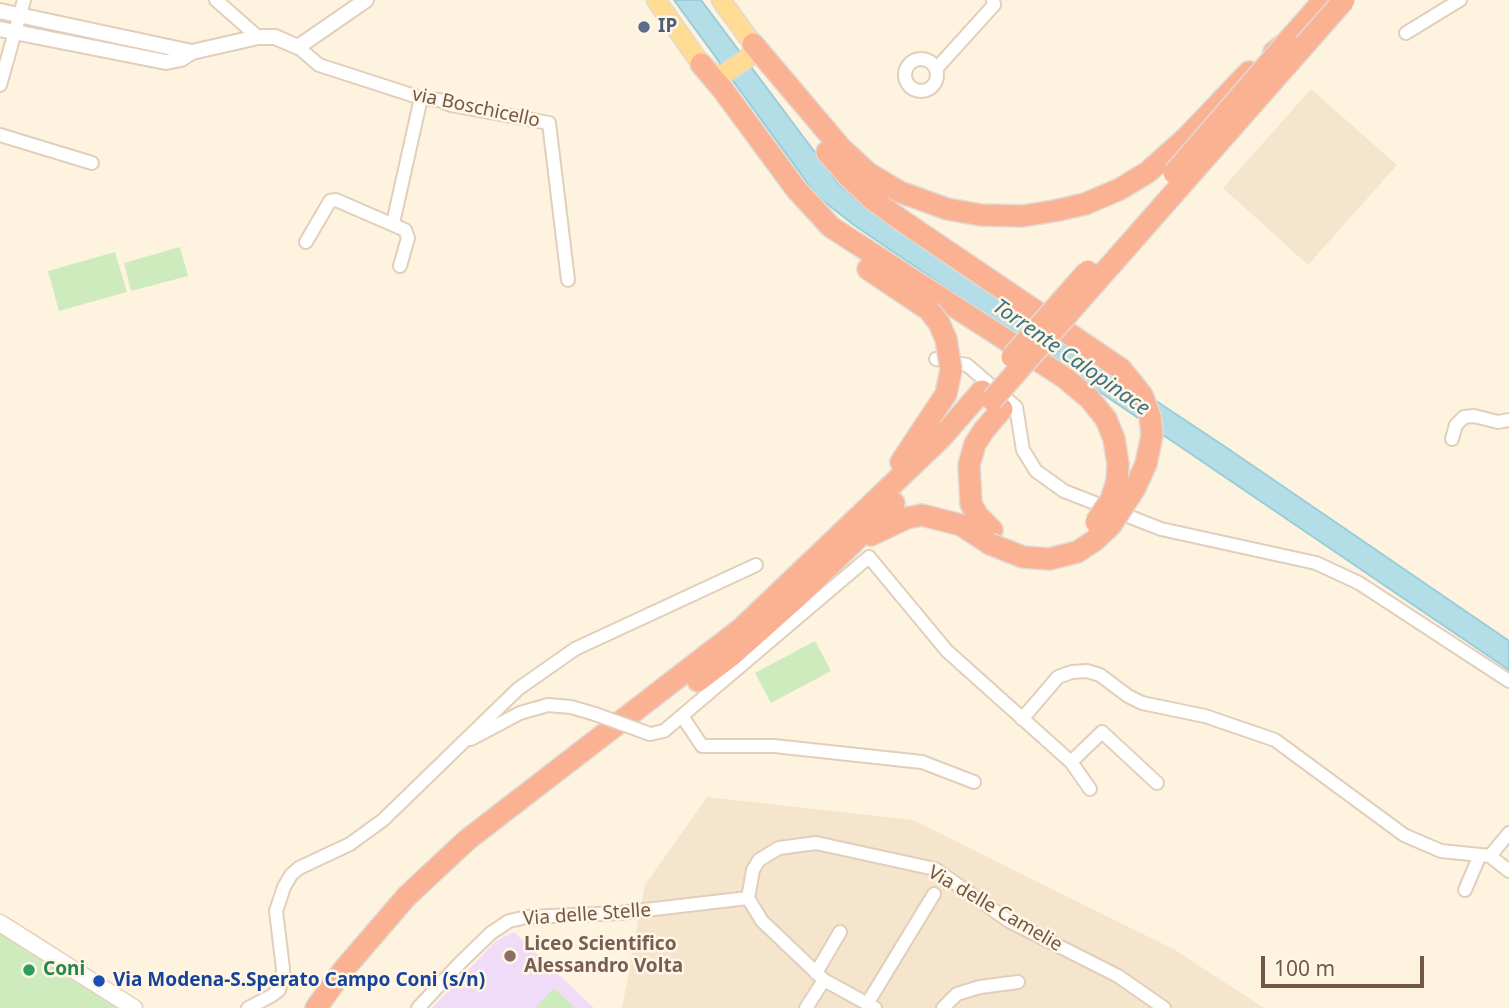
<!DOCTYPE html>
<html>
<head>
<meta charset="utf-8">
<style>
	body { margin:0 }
	#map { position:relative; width:1509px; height:1008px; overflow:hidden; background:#fdf3df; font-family:"Noto Sans",sans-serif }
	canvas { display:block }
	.scale { position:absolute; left:1261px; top:956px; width:163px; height:32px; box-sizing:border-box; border:4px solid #745846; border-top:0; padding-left:9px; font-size:21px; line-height:24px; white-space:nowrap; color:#745846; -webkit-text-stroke:5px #fff6e6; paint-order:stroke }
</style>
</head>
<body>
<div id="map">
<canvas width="1509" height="1008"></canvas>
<div class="scale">100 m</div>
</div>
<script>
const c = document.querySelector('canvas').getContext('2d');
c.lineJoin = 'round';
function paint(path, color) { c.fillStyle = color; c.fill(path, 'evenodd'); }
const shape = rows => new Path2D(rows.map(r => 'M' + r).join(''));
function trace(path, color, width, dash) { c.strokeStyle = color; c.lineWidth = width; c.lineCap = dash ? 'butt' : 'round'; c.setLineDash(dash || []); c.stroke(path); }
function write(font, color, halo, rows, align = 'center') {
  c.font = font + ' "Noto Sans",sans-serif'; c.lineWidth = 5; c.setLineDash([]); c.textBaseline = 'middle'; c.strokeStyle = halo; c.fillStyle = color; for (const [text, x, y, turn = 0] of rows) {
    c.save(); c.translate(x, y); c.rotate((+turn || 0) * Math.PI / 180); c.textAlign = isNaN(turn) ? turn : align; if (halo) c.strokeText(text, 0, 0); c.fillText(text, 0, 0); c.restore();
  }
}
const residential = shape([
	[1311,89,1397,165,1308,265,1223,188],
	[707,797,913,820,1175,950,1264,1008,622,1008,645,885]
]);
const education = shape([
	[514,932,594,1008,432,1008,496,941]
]);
const green = shape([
	[180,247,188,276,131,291,124,263],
	[115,252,127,292,59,311,48,271],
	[815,641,831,671,771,703,755,673],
	[0,933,117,1008,0,1008],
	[554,988,575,1008,535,1008]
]);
const water = shape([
	[674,0,701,0,837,182,864,207,1227,448,1509,641,1509,670,854,225,817,196,674,0]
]);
const minor = shape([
	[216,0,258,37],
	[1406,33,1460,0],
	[298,47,319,65,421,98,439,100,451,105,549,123,568,280],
	'905 75a16 16 0 1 1 32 0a16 16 0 1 1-32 0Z',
	[936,69,994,5,993,0],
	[0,85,24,0],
	[0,135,92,163],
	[393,223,421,98],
	[306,242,330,201,336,200,405,230,408,238,400,266],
	[936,359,967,365,1016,407,1023,450,1036,471,1064,491,1161,529,1316,563,1359,583,1509,681],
	[1452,439,1456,425,1464,417,1474,416,1498,422,1509,420],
	[682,716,702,746,774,746,922,762,974,782],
	[1022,719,1058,677,1072,672,1087,671,1100,675,1128,696,1142,703,1205,716,1275,740,1404,835,1441,851,1490,856,1509,833],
	[650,734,664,731,869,557,947,651,1071,762,1090,789],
	[471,739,520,713,548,705,571,707,595,714],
	[1071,762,1102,732,1157,783],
	[1490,856,1509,871],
	[1465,890,1480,855],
	[816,973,840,932],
	[867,1004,934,894],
	[248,1008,271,996,279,990,282,979,283,969,276,911,284,887,291,875,299,868,350,844,383,820,518,689,575,649,756,565],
	[418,1008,460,963,491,933,509,921,527,917,620,913,748,898],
	[806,1008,824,980],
	[875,1008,824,980,762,921,748,898,753,870,759,860,779,848,816,843,935,869,1009,921,1118,976,1164,1008],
	[943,1008,957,994,980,987,1018,982]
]);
const tertiary = shape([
	[0,11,192,52],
	[0,29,166,62,181,59,192,52,258,37,275,37,298,47,366,0]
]);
const secondary = shape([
	[0,923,134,1008]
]);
const primary = shape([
	[656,0,701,64,718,76,724,74,749,57,754,49,753,44,721,0]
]);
const motorway = shape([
	[753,44,841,148,868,173,900,192,947,209,981,215,1022,216,1054,211,1085,204,1120,189,1148,172,1187,137,1249,72],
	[1274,52,1287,42,1324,0],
	[701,64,723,90,796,189,831,227,1065,378,1089,398,1106,419,1114,439,1118,464],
	[827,152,847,175,872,199,901,220,1121,369,1142,395,1150,416,1152,435,1146,464],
	[868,269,929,310],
	[901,462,946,394,951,370],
	[992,530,978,516,971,504,969,465,975,444,984,430,1002,409],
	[871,535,907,518,922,515,961,525,990,544],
	[698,681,731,656,795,599,894,503],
	[316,1008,345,968,407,896,467,840,742,628,941,438,982,391]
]);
const minorBridge = shape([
	[595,714,650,734]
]);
const motorwayBridge = shape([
	[1174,173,1287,42],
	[929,310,939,323,946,339,951,370],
	[1012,357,1088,271],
	[992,400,1344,0],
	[1096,522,1111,500,1117,481,1118,464],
	[990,544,1023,557,1049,559,1077,552,1094,541,1111,525,1135,488,1146,464]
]);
const markers = [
	[644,27,7,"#5c6f8a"],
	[510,956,7,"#8d6e63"],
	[29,970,7,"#2e9e5b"],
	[99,981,7,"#1a4fb4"]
];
const serviceNames = [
	["IP",658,27]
];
const streetNames = [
	["via Boschicello",476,108,12],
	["Via delle Camelie",995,909,30],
	["Via delle Stelle",587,915,-4]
];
const educationNames = [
	["Liceo Scientifico",524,945],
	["Alessandro Volta",524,967]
];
const leisureNames = [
	["Coni",43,970]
];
const transitNames = [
	["Via Modena-S.Sperato Campo Coni (s/n)",113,981]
];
const waterNames = [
	["Torrente Calopinace",1071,358,35]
];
paint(residential, '#f5e5cd');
paint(education, '#f0dcf9');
paint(green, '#ceebbd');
paint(water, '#b3dee7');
trace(water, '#99cdd9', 2);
trace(minor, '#e1cfbb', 16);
trace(tertiary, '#e1cfbb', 18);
trace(secondary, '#e7d0b9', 19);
trace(primary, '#e0dad6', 21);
trace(motorway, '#e0dad6', 24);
trace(minor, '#fff', 12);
trace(tertiary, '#fff', 14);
trace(secondary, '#fff', 16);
trace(primary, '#ffdb94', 18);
trace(motorway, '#fbb292', 21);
trace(minorBridge, '#e1cfbb', 16, []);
trace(motorwayBridge, '#e0dad6', 24, []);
trace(minorBridge, '#fff', 12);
trace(motorwayBridge, '#fbb292', 21);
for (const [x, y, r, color] of markers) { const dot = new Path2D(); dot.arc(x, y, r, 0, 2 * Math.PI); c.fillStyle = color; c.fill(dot); trace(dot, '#fff6e6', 2.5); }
write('bold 19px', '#4e5e75', '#fff6e6', serviceNames, 'left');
write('19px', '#745846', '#fff6e6', streetNames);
write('bold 19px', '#785e54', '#fff6e6', educationNames, 'left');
write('bold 19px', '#27864d', '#fff6e6', leisureNames, 'left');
write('bold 19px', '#164399', '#fff6e6', transitNames, 'left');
write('italic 21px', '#3c7483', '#fff6e6', waterNames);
</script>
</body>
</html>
